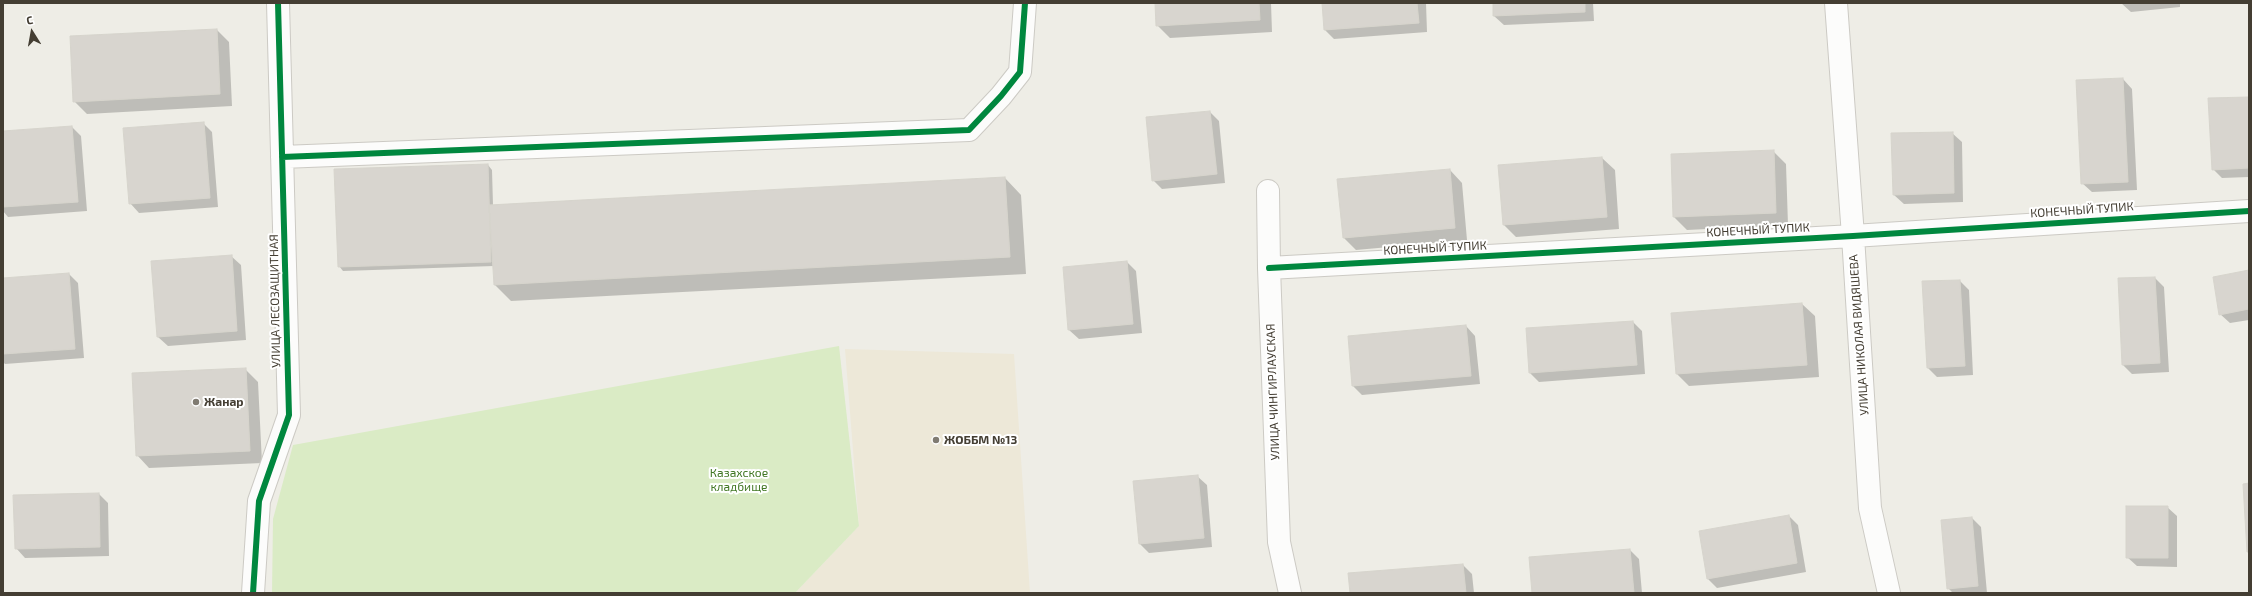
<!DOCTYPE html>
<html>
<head>
<meta charset="utf-8">
<style>
	body { margin:0 }
	#map { position:relative; width:2252px; height:596px; overflow:hidden; background:#eeede6; font-family:"Exo 2",sans-serif }
	canvas { display:block }
	.frame { position:absolute; inset:0; border:4px solid #443e33; pointer-events:none }
	.north { position:absolute; left:12px; top:12px; width:40px; height:40px; -webkit-text-stroke:3px #fff; paint-order:stroke; rotate:349deg; font-size:11px; font-weight:700; line-height:16px; text-align:center; color:#443e33 }
	.north::after { content:''; display:block; margin:auto; width:14px; height:18px; background:#443e33; clip-path:polygon(50% 0,100% 100%,50% 72%,0 100%) }
</style>
</head>
<body>
<div id="map">
<canvas width="2252" height="596"></canvas>
<div class="frame"></div>
<div class="north">С</div>
</div>
<script>
const c = document.querySelector('canvas').getContext('2d');
c.lineJoin = 'round';
function paint(path, color) { c.fillStyle = color; c.fill(path, 'evenodd'); }
const shape = rows => new Path2D(rows.map(r => 'M' + r).join(''));
function trace(path, color, width, dash) { c.strokeStyle = color; c.lineWidth = width; c.lineCap = dash ? 'butt' : 'round'; c.setLineDash(dash || []); c.stroke(path); }
function write(font, color, halo, rows, align = 'center') {
  c.font = font + ' "Exo 2",sans-serif'; c.lineWidth = 4; c.setLineDash([]); c.textBaseline = 'middle'; c.strokeStyle = halo; c.fillStyle = color; for (const [text, x, y, turn = 0] of rows) {
    c.save(); c.translate(x, y); c.rotate((+turn || 0) * Math.PI / 180); c.textAlign = isNaN(turn) ? turn : align; if (halo) c.strokeText(text, 0, 0); c.fillText(text, 0, 0); c.restore();
  }
}
const education = shape([
	[845,349,1014,354,1030,593,795,593,859,526]
]);
const green = shape([
	[839,346,859,526,795,593,272,593,273,519,293,445]
]);
const shadow = shape([
	[1156,3,1271,3,1272,32,1170,38,1157,25],
	[1323,3,1426,3,1427,32,1334,39,1325,30],
	[1494,3,1593,3,1594,21,1504,25,1494,16],
	[2121,3,2180,3,2180,7,2131,12],
	[217,30,229,42,232,106,87,114,74,101],
	[2123,79,2132,89,2137,190,2092,192,2082,183],
	[2249,98,2249,177,2222,178,2213,169],
	[1210,112,1219,121,1225,183,1162,189,1153,180],
	[203,123,212,132,218,207,139,213,130,203],
	[72,127,81,136,87,211,8,217,3,211,3,132],
	[1952,133,1962,142,1963,202,1904,204,1894,195],
	[1773,151,1786,164,1788,225,1687,230,1674,217,1672,155],
	[1602,158,1615,170,1619,229,1516,237,1504,225],
	[488,165,492,170,493,205,1005,178,1021,195,1026,274,511,301,495,285,494,266,343,271,339,266],
	[1450,170,1462,183,1467,240,1356,250,1344,238],
	[231,256,241,265,246,340,168,346,158,337],
	[1127,262,1136,271,1142,333,1079,339,1069,330],
	[2249,271,2249,320,2230,323,2220,314],
	[69,274,78,283,84,358,5,364,3,362,3,279],
	[2155,278,2164,287,2169,372,2132,374,2123,365],
	[1960,281,1969,290,1973,375,1937,377,1928,368],
	[1802,304,1815,316,1819,377,1689,386,1677,374,1672,314],
	[1633,322,1642,331,1645,374,1539,382,1530,373],
	[1466,326,1475,336,1480,384,1362,395,1353,386],
	[245,369,258,382,262,463,149,468,137,455],
	[1197,476,1207,485,1212,547,1149,553,1140,544],
	[99,494,108,503,109,556,25,558,16,548],
	[2167,507,2177,516,2177,567,2137,566,2127,557],
	[1789,516,1798,525,1806,572,1717,588,1708,579],
	[1972,518,1981,527,1987,593,1953,593,1948,588,1942,521],
	[1630,550,1639,559,1642,593,1533,593],
	[1463,565,1472,574,1474,593,1351,593]
]);
const building = shape([
	[1155,3,1259,3,1260,20,1156,26,1155,3],
	[1322,3,1417,3,1419,23,1324,30,1322,3],
	[1493,3,1585,3,1585,12,1493,16,1493,3],
	[217,29,220,94,73,102,70,36,217,29],
	[2123,78,2128,182,2081,184,2076,80,2123,78],
	[2249,97,2249,168,2212,170,2208,98,2249,97],
	[1210,111,1217,174,1152,181,1146,117,1210,111],
	[204,122,210,198,129,204,123,128,204,122],
	[72,126,78,202,3,207,3,131,72,126],
	[1953,132,1954,193,1893,195,1891,133,1953,132],
	[1774,150,1776,213,1673,217,1671,154,1774,150],
	[1602,157,1607,217,1503,225,1498,165,1602,157],
	[488,164,491,262,338,267,334,169,488,164],
	[1450,169,1455,228,1343,238,1337,179,1450,169],
	[1005,177,1010,257,494,285,489,205,1005,177],
	[232,255,237,331,157,337,151,261,232,255],
	[1127,261,1133,324,1068,330,1063,267,1127,261],
	[2249,270,2249,309,2219,315,2213,277,2249,270],
	[69,273,75,349,3,354,3,278,69,273],
	[2155,277,2160,363,2122,365,2118,278,2155,277],
	[1960,280,1965,366,1927,368,1922,281,1960,280],
	[1802,303,1807,365,1676,374,1671,313,1802,303],
	[1633,321,1637,365,1529,373,1526,328,1633,321],
	[1466,325,1471,376,1352,386,1348,336,1466,325],
	[246,368,250,451,136,456,132,373,246,368],
	[1198,475,1204,538,1139,544,1133,481,1198,475],
	[2249,483,2249,552,2247,552,2243,484,2249,483],
	[99,493,100,547,15,549,13,495,99,493],
	[2126,506,2168,506,2168,558,2126,558,2126,506],
	[1789,515,1797,563,1707,579,1699,531,1789,515],
	[1972,517,1978,586,1947,589,1941,520,1972,517],
	[1630,549,1634,593,1532,593,1529,557,1630,549],
	[1463,564,1466,593,1350,593,1348,573,1463,564]
]);
const street = shape([
	[1836,3,1853,236,1870,508,1889,593],
	[282,157,969,130,1001,96,1020,72,1025,3],
	[1268,191,1269,268,1279,542,1290,593],
	[1269,268,1853,236,2249,211],
	[253,593,259,501,289,415,278,3]
]);
const cycleway = shape([
	[282,157,969,130,1001,96,1020,72,1025,3],
	[1269,268,1853,236,2249,211],
	[253,593,259,501,289,415,278,3]
]);
const markers = [
	[196,402,4,"#807b72"],
	[936,440,4,"#807b72"]
];
const streetNames = [
	["КОНЕЧНЫЙ ТУПИК",2082,210,-4],
	["КОНЕЧНЫЙ ТУПИК",1758,230,-3],
	["КОНЕЧНЫЙ ТУПИК",1435,248,-3],
	["УЛИЦА ЛЕСОЗАЩИТНАЯ",275,301,-91],
	["УЛИЦА НИКОЛАЯ ВИДЯШЕВА",1859,335,-94],
	["УЛИЦА ЧИНГИРЛАУСКАЯ",1273,392,-92]
];
const poiNames = [
	["Жанар",204,402],
	["ЖОББМ №13",944,440]
];
const parkNames = [
	["Казахское",739,473],
	["кладбище",739,487]
];
paint(education, '#ede8d8');
paint(green, '#daebc5');
paint(shadow, '#0003');
paint(building, '#d8d5cf');
trace(building, '#d6d4cc', 1);
trace(street, '#cccac4', 24);
trace(street, '#fcfcfb', 22);
trace(cycleway, '#00873e', 6);
for (const [x, y, r, color] of markers) { const dot = new Path2D(); dot.arc(x, y, r, 0, 2 * Math.PI); c.fillStyle = color; c.fill(dot); trace(dot, '#fff', 1.5); }
write('12px', '#443e33', '#fff', streetNames);
write('bold 12px', '#443e33', '#fff', poiNames, 'left');
write('12px', '#427825', '#fff', parkNames);
</script>
</body>
</html>
